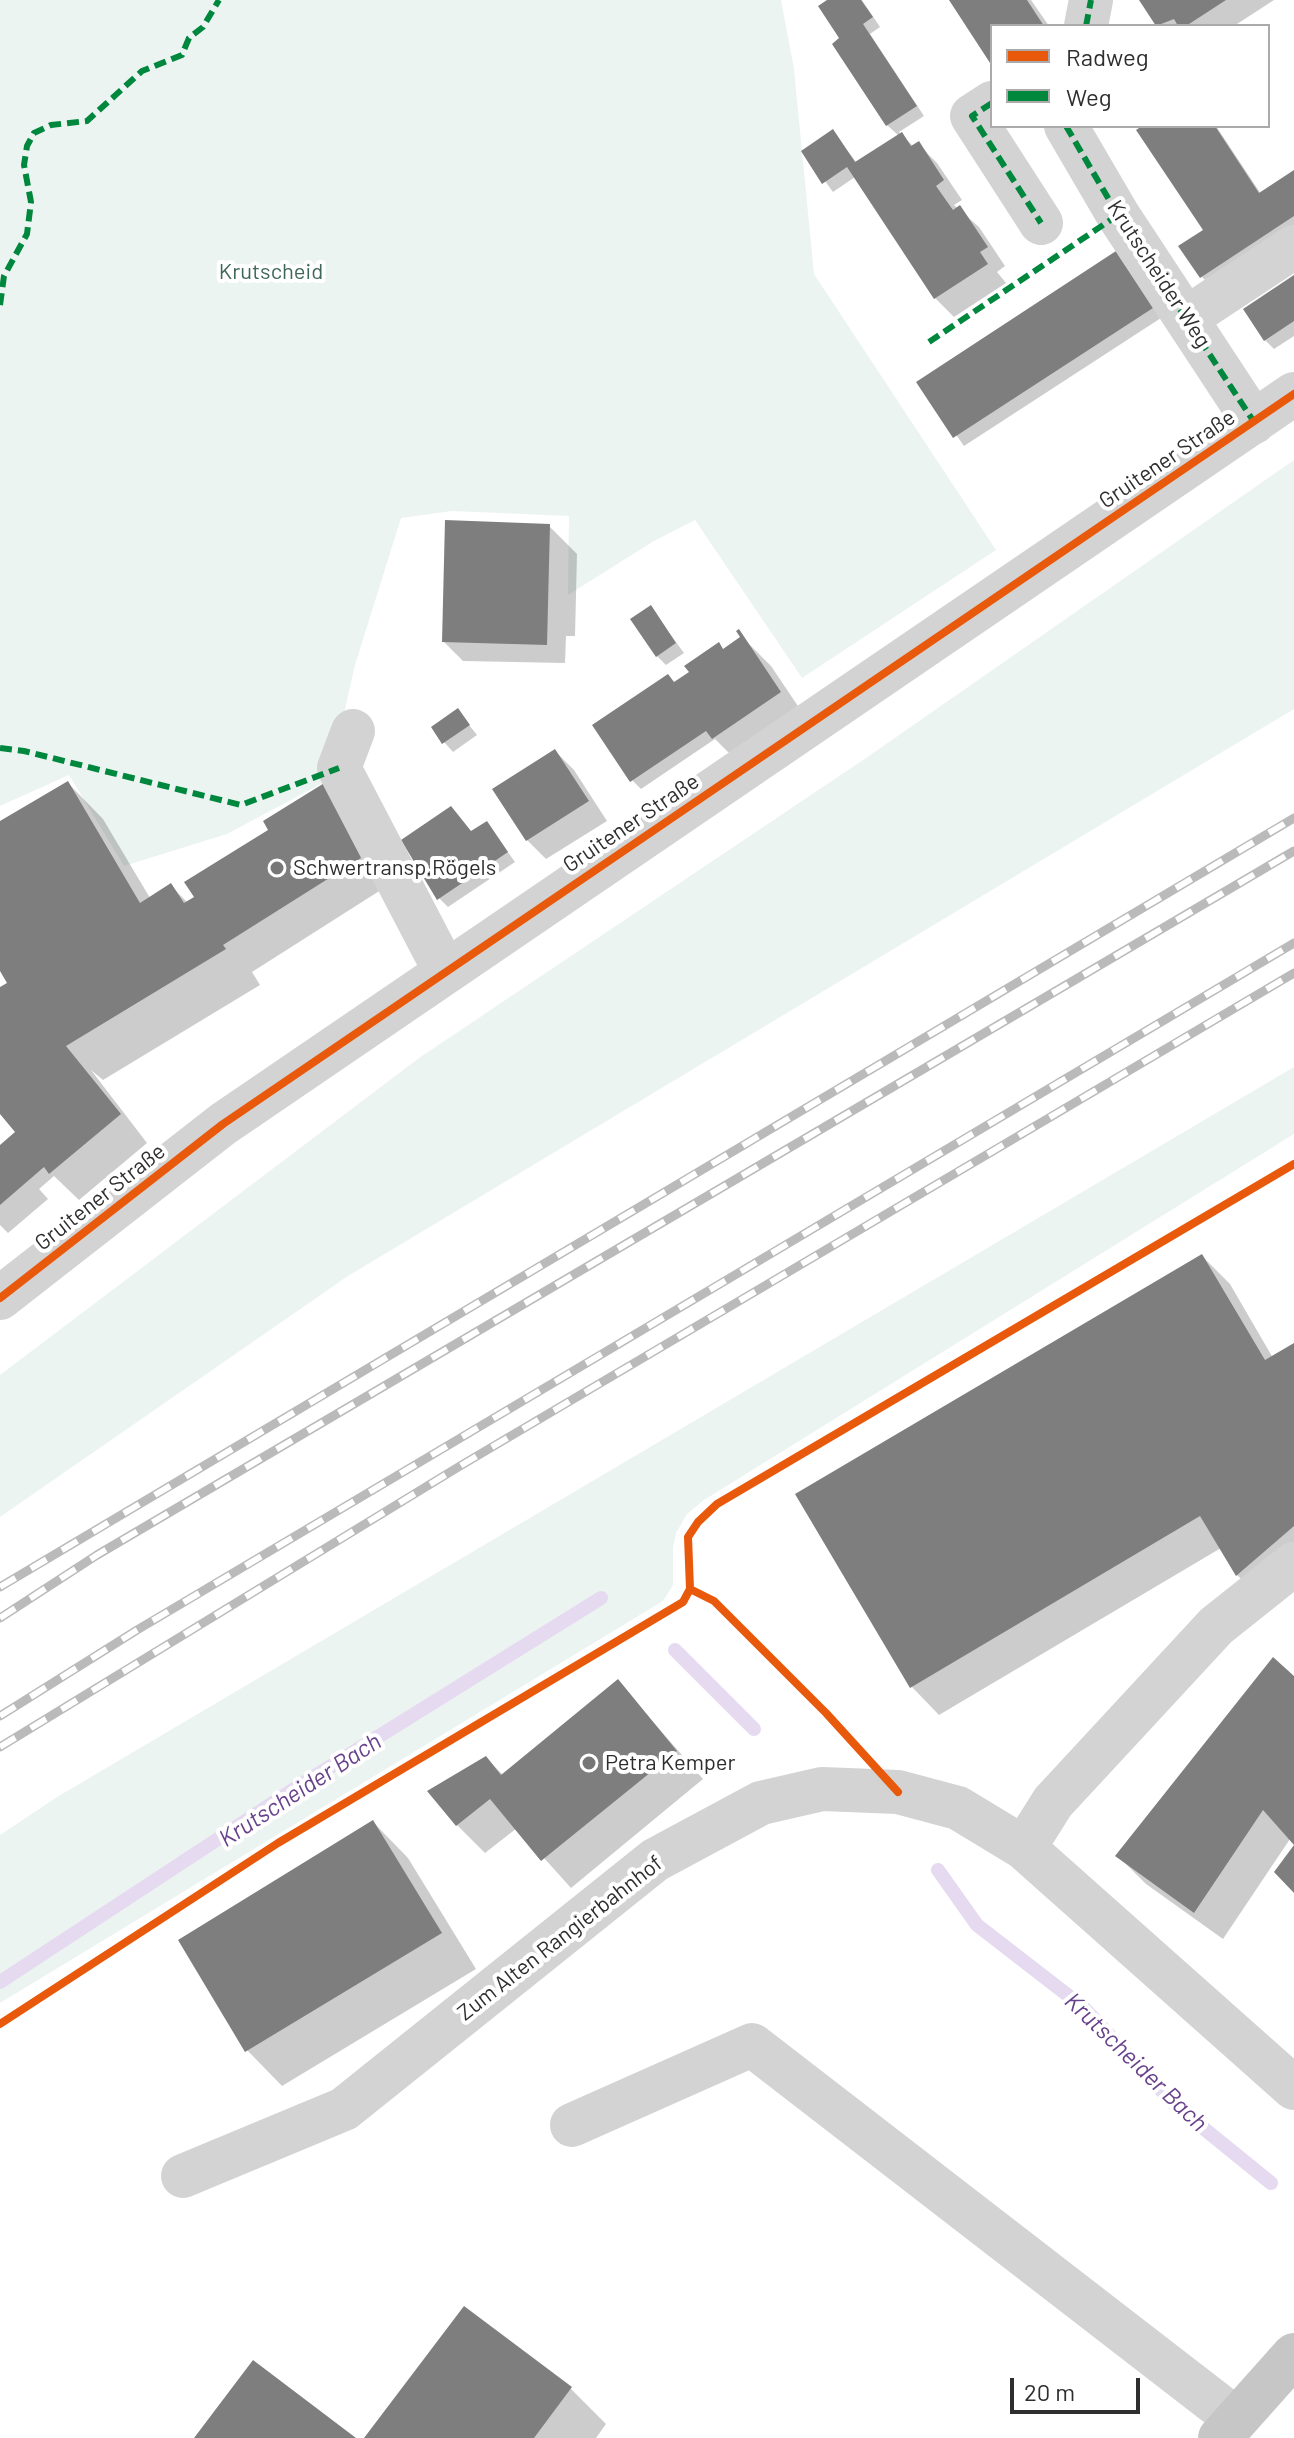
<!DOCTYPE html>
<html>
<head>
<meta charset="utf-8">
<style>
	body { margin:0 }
	#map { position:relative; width:1294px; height:2438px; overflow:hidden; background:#fff; font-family:Barlow,sans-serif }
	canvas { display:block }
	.legend { position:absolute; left:990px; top:24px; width:280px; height:104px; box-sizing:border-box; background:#fff; border:2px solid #ababab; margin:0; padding:10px 14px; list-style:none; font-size:24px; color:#2e2e2e }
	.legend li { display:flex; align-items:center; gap:16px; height:40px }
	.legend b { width:40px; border:2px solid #ababab }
	.scale { position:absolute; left:1010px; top:2378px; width:130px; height:36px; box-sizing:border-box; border:4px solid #2e2e2e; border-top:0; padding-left:10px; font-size:24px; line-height:28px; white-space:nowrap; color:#2e2e2e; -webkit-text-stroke:6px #fff; paint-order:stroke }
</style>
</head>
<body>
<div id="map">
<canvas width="1294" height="2438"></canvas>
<ul class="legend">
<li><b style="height:10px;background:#e8590c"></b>Radweg</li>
<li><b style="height:10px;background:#00873e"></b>Weg</li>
</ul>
<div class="scale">20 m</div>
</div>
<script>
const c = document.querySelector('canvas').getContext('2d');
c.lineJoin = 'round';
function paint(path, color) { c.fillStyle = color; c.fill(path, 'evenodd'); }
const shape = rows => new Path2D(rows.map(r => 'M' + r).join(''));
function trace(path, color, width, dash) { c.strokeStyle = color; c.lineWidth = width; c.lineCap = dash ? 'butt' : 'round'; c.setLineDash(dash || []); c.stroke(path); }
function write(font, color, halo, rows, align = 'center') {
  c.font = font + ' Barlow,sans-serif'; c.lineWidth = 8; c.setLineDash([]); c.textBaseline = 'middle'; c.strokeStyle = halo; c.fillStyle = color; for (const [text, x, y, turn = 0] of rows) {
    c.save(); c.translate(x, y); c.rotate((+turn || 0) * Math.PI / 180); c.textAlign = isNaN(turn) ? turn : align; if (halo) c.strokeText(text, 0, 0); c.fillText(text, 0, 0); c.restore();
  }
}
const green = shape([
	[0,0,781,0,794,69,814,274,996,550,802,678,695,520,654,541,568,595,569,516,452,511,401,518,355,665,332,766,334,777,227,834,124,866,69,775,0,806],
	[1294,460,1294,709,348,1276,0,1517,0,1375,419,1058,866,758],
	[1294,1067,1294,1134,704,1500,687,1514,676,1533,673,1548,673,1585,663,1601,0,2003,0,1835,57,1797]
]);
const shadow = shape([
	[831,0,862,0,880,27,870,34,924,116,899,132,914,147,918,144,937,163,962,200,954,205,979,227,1005,266,997,272,1006,283,954,317,935,298,855,177,833,192,803,151,833,132,857,163,899,136,887,125,842,39],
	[951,0,1031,0,1049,26,992,26,992,62],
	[1141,0,1274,0,1234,26,1158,26],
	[1146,126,1216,126,1261,194,1294,172,1294,231,1211,286,1202,277,1206,231],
	[1125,263,1161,318,964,446,919,382],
	[1294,277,1294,336,1274,349,1265,340],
	[549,526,577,554,575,636,566,636,565,663,463,661,444,642],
	[651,608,684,653,666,665,657,656],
	[743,638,771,666,808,721,741,765,715,739,641,789,632,780,724,651],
	[458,711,477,735,453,752,444,742],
	[555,751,574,770,607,821,546,859,527,840],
	[334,780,395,881,252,972,260,985,103,1080,91,1070,147,1143,79,1200,54,1176,39,1189,48,1199,8,1233,0,1225,0,1145,26,1143,0,1111,0,991,10,983,0,967,0,824,68,783,103,819,150,898,170,885,188,903],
	[487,823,515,862,448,907,439,898,472,833],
	[1202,1256,1230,1284,1273,1358,1294,1345,1294,1577,1265,1602,1237,1575,1221,1548,939,1715,912,1687],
	[1294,1679,1294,1843,1290,1839,1223,1939,1146,1884,1118,1856],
	[618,1682,703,1779,571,1888,517,1828,485,1853,457,1825,486,1758,503,1775],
	[373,1822,408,1858,476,1969,282,2086,247,2050],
	[571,2389,606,2424,596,2438,367,2438]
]);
const stream = shape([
	[675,1650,754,1729],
	[938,1870,977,1925,1083,2007,1176,2106,1271,2183],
	[0,1982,291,1791,601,1598]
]);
const building = shape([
	[827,0,861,0,873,17,863,24,917,106,886,126,832,44,839,38,818,6],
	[949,0,1027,0,1044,26,992,26,992,66],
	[1139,0,1226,0,1186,26,1178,26,1174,19,1156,26],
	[1142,126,1215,126,1259,193,1294,170,1294,216,1200,278,1178,246,1203,230,1136,130],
	[833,129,855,162,902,132,911,146,919,141,944,180,936,186,953,210,960,205,988,247,980,252,988,264,934,299,847,167,822,184,801,151],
	[1116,251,1153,308,953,438,916,382],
	[1294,275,1294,321,1264,341,1243,309],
	[445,520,550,524,547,645,442,642],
	[651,605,676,643,656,657,630,619],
	[739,629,781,692,712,739,706,731,630,782,592,725,668,674,674,682,689,672,684,666,719,642,723,649,740,637,736,631],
	[458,708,470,725,442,744,431,727],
	[555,749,589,801,526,841,492,789],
	[334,777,369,853,223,945,226,949,66,1046,121,1114,49,1174,44,1167,0,1205,0,1145,15,1132,0,1114,0,987,7,983,0,971,0,821,68,781,140,903,171,883,184,903,194,897,184,882,268,830,263,821],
	[451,806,471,831,487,821,508,852,437,900,401,840],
	[1202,1254,1265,1360,1294,1343,1294,1526,1236,1576,1200,1516,910,1688,795,1494],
	[1273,1657,1294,1676,1294,1893,1274,1872,1294,1845,1263,1810,1194,1913,1115,1856],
	[618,1679,677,1751,541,1861,490,1799,456,1826,427,1791,486,1756,501,1775],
	[373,1820,442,1933,245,2052,178,1940],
	[464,2306,572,2387,534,2438,364,2438],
	[253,2360,356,2438,194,2438]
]);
const minor = shape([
	[1086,26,1091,0],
	[992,103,972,116,1041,223],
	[1066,126,1118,215,1254,422],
	[1188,317,1294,247],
	[353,731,339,768,445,971],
	[0,1298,223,1124,1294,394],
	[1024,1848,1053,1802,1216,1626,1294,1564],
	[572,2125,752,2045,1236,2419],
	[183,2176,344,2109,655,1860,761,1803,822,1789,898,1792,958,1808,1024,1848,1294,2088]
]);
const major = shape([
	[1220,2438,1294,2355]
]);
const rail = shape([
	[0,1587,1294,818],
	[0,1618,97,1555,1294,851],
	[0,1716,137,1630,1294,943],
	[0,1747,460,1466,1294,973]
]);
const quiet = shape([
	[1086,26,1091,0],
	[992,103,972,116,1041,223],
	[1066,126,1118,215,1254,422],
	[0,305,4,276,27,234,31,202,24,165,27,146,34,133,51,125,87,121,142,71,182,55,189,38,203,27,219,0],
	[929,342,1118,215],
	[0,748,24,751,241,805,339,768]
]);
const cycleway = shape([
	[0,1298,223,1124,1294,394],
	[690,1589,714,1601,826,1713,898,1792],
	[0,2024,278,1843,683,1602,690,1589,688,1537,698,1522,717,1504,1294,1164]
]);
const markers = [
	[277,868,8,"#777"],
	[589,1763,8,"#777"]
];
const parkNames = [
	["Krutscheid",271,272]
];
const streetNames = [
	["Krutscheider Weg",1159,274,57],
	["Gruitener Straße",1167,459,-34],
	["Gruitener Straße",631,823,-34],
	["Gruitener Straße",100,1197,-38],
	["Zum Alten Rangierbahnhof",560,1938,-38]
];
const poiNames = [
	["Schwertransp.Rögels",293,868],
	["Petra Kemper",605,1763]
];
const waterNames = [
	["Krutscheider Bach",300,1790,-33],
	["Krutscheider Bach",1136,2062,44]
];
paint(green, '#ecf4f1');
paint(shadow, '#0003');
trace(stream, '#e5daf0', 14);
paint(building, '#7e7e7e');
trace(minor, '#d3d3d3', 44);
trace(major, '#c6c6c6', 44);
trace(rail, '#bababa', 9);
trace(rail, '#fff', 6, [18]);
trace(quiet, '#00873e', 6, [12, 6]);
trace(cycleway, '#e8590c', 8);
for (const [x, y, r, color] of markers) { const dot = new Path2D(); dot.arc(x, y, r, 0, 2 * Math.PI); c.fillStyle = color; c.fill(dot); trace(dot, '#fff', 3); }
write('22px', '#3e6759', '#fff', parkNames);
write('22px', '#2e2e2e', '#fff', streetNames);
write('22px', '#2e2e2e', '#fff', poiNames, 'left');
write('italic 24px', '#67418b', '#fff', waterNames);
</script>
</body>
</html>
